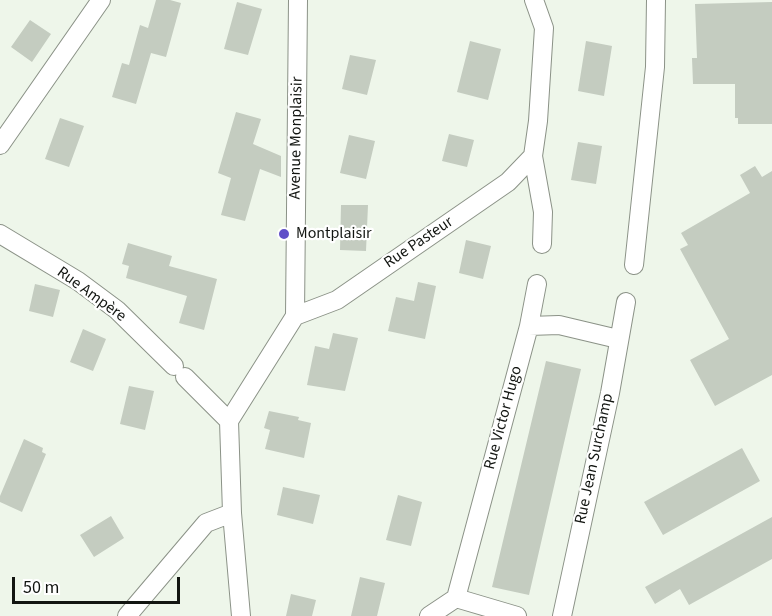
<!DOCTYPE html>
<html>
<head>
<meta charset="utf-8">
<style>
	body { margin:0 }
	#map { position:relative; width:772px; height:616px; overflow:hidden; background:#eef6ea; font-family:"Source Sans 3",sans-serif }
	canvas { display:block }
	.scale { position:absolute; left:12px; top:577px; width:168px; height:27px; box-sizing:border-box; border:3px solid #121511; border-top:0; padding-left:8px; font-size:18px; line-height:21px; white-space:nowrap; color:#121511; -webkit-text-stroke:4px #fff; paint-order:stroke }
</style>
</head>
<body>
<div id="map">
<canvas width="772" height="616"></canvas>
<div class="scale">50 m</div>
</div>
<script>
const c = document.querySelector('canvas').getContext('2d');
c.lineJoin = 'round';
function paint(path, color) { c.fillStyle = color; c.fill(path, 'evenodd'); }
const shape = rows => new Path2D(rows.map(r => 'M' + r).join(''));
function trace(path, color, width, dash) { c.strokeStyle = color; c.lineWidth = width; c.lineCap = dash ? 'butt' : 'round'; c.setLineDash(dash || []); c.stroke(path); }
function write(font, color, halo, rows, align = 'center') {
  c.font = font + ' "Source Sans 3",sans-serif'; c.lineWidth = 4.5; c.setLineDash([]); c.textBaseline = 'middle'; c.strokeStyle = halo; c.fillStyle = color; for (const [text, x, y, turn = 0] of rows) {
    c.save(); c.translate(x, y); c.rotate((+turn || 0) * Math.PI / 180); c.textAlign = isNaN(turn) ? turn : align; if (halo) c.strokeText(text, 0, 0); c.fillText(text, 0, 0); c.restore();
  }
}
const building = shape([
	[156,0,170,0,181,3,166,57,151,53,136,104,112,97,122,63,129,65,140,25,148,28],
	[237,2,262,9,248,55,224,49],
	[772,2,772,124,738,124,738,118,735,118,735,84,693,84,692,58,697,58,695,4],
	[30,20,51,34,32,62,11,47],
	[470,41,501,49,488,100,457,92],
	[586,41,612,46,604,96,578,91],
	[350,55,376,60,367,95,342,89],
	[236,112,261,119,253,144,281,156,281,177,260,169,245,221,221,215,231,178,218,173],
	[60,118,84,126,69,167,45,159],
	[449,134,474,140,467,167,442,161],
	[349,135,375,141,366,179,340,173],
	[578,142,602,146,596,184,571,180],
	[755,166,762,177,772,171,772,375,715,406,690,360,729,339,680,249,688,245,681,233,750,193,740,175],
	[341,205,368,205,366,251,340,250],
	[466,240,491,246,483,279,459,273],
	[128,243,172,256,169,266,217,279,204,330,179,323,187,296,126,278,129,266,122,264],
	[418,282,436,286,425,339,388,331,396,297,414,301],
	[35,284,60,290,53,317,29,311],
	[83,329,106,339,93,371,70,362],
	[333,333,358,338,345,391,307,385,315,346,329,349],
	[546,361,581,369,529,595,492,587],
	[129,386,154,391,145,430,120,424],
	[269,411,299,417,298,420,311,423,304,458,265,449,270,430,264,428],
	[24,439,43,448,42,452,46,454,22,512,0,502,0,496],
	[742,448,760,481,663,535,644,502],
	[283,487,320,495,313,524,277,515],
	[398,495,422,502,411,546,386,540],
	[111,516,124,538,94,557,80,535],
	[772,517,772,559,689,605,680,589,655,604,645,587],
	[360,577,385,583,377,616,351,616],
	[291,594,316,600,312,616,286,616]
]);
const minor = shape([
	[0,145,101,0],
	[533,156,543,212,542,244],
	[0,234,78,281,117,310,174,366],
	[634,265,655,67,656,0],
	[295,316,337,300,508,182,533,156,538,121,544,28,534,0],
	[529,326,537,284],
	[185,377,229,421],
	[456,598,529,326,559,325,618,339],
	[127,616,206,523,232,513],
	[241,616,232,513,229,421,295,316,298,0],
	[429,616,456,598,517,616],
	[562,616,610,393,626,302]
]);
const markers = [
	[284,234,6,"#604fc8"]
];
const streetNames = [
	["Avenue Monplaisir",297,138,-89],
	["Rue Pasteur",419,243,-34],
	["Rue Ampère",91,295,36],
	["Rue Victor Hugo",504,418,-75],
	["Rue Jean Surchamp",595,459,-78]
];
const poiNames = [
	["Montplaisir",296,234]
];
paint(building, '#c4ccc0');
trace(minor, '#8b9287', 20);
trace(minor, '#fff', 18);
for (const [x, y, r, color] of markers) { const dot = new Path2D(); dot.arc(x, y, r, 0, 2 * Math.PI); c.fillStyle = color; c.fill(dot); trace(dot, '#fff', 2); }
write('16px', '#121511', '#fff', streetNames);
write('16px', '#121511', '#fff', poiNames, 'left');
</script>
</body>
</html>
